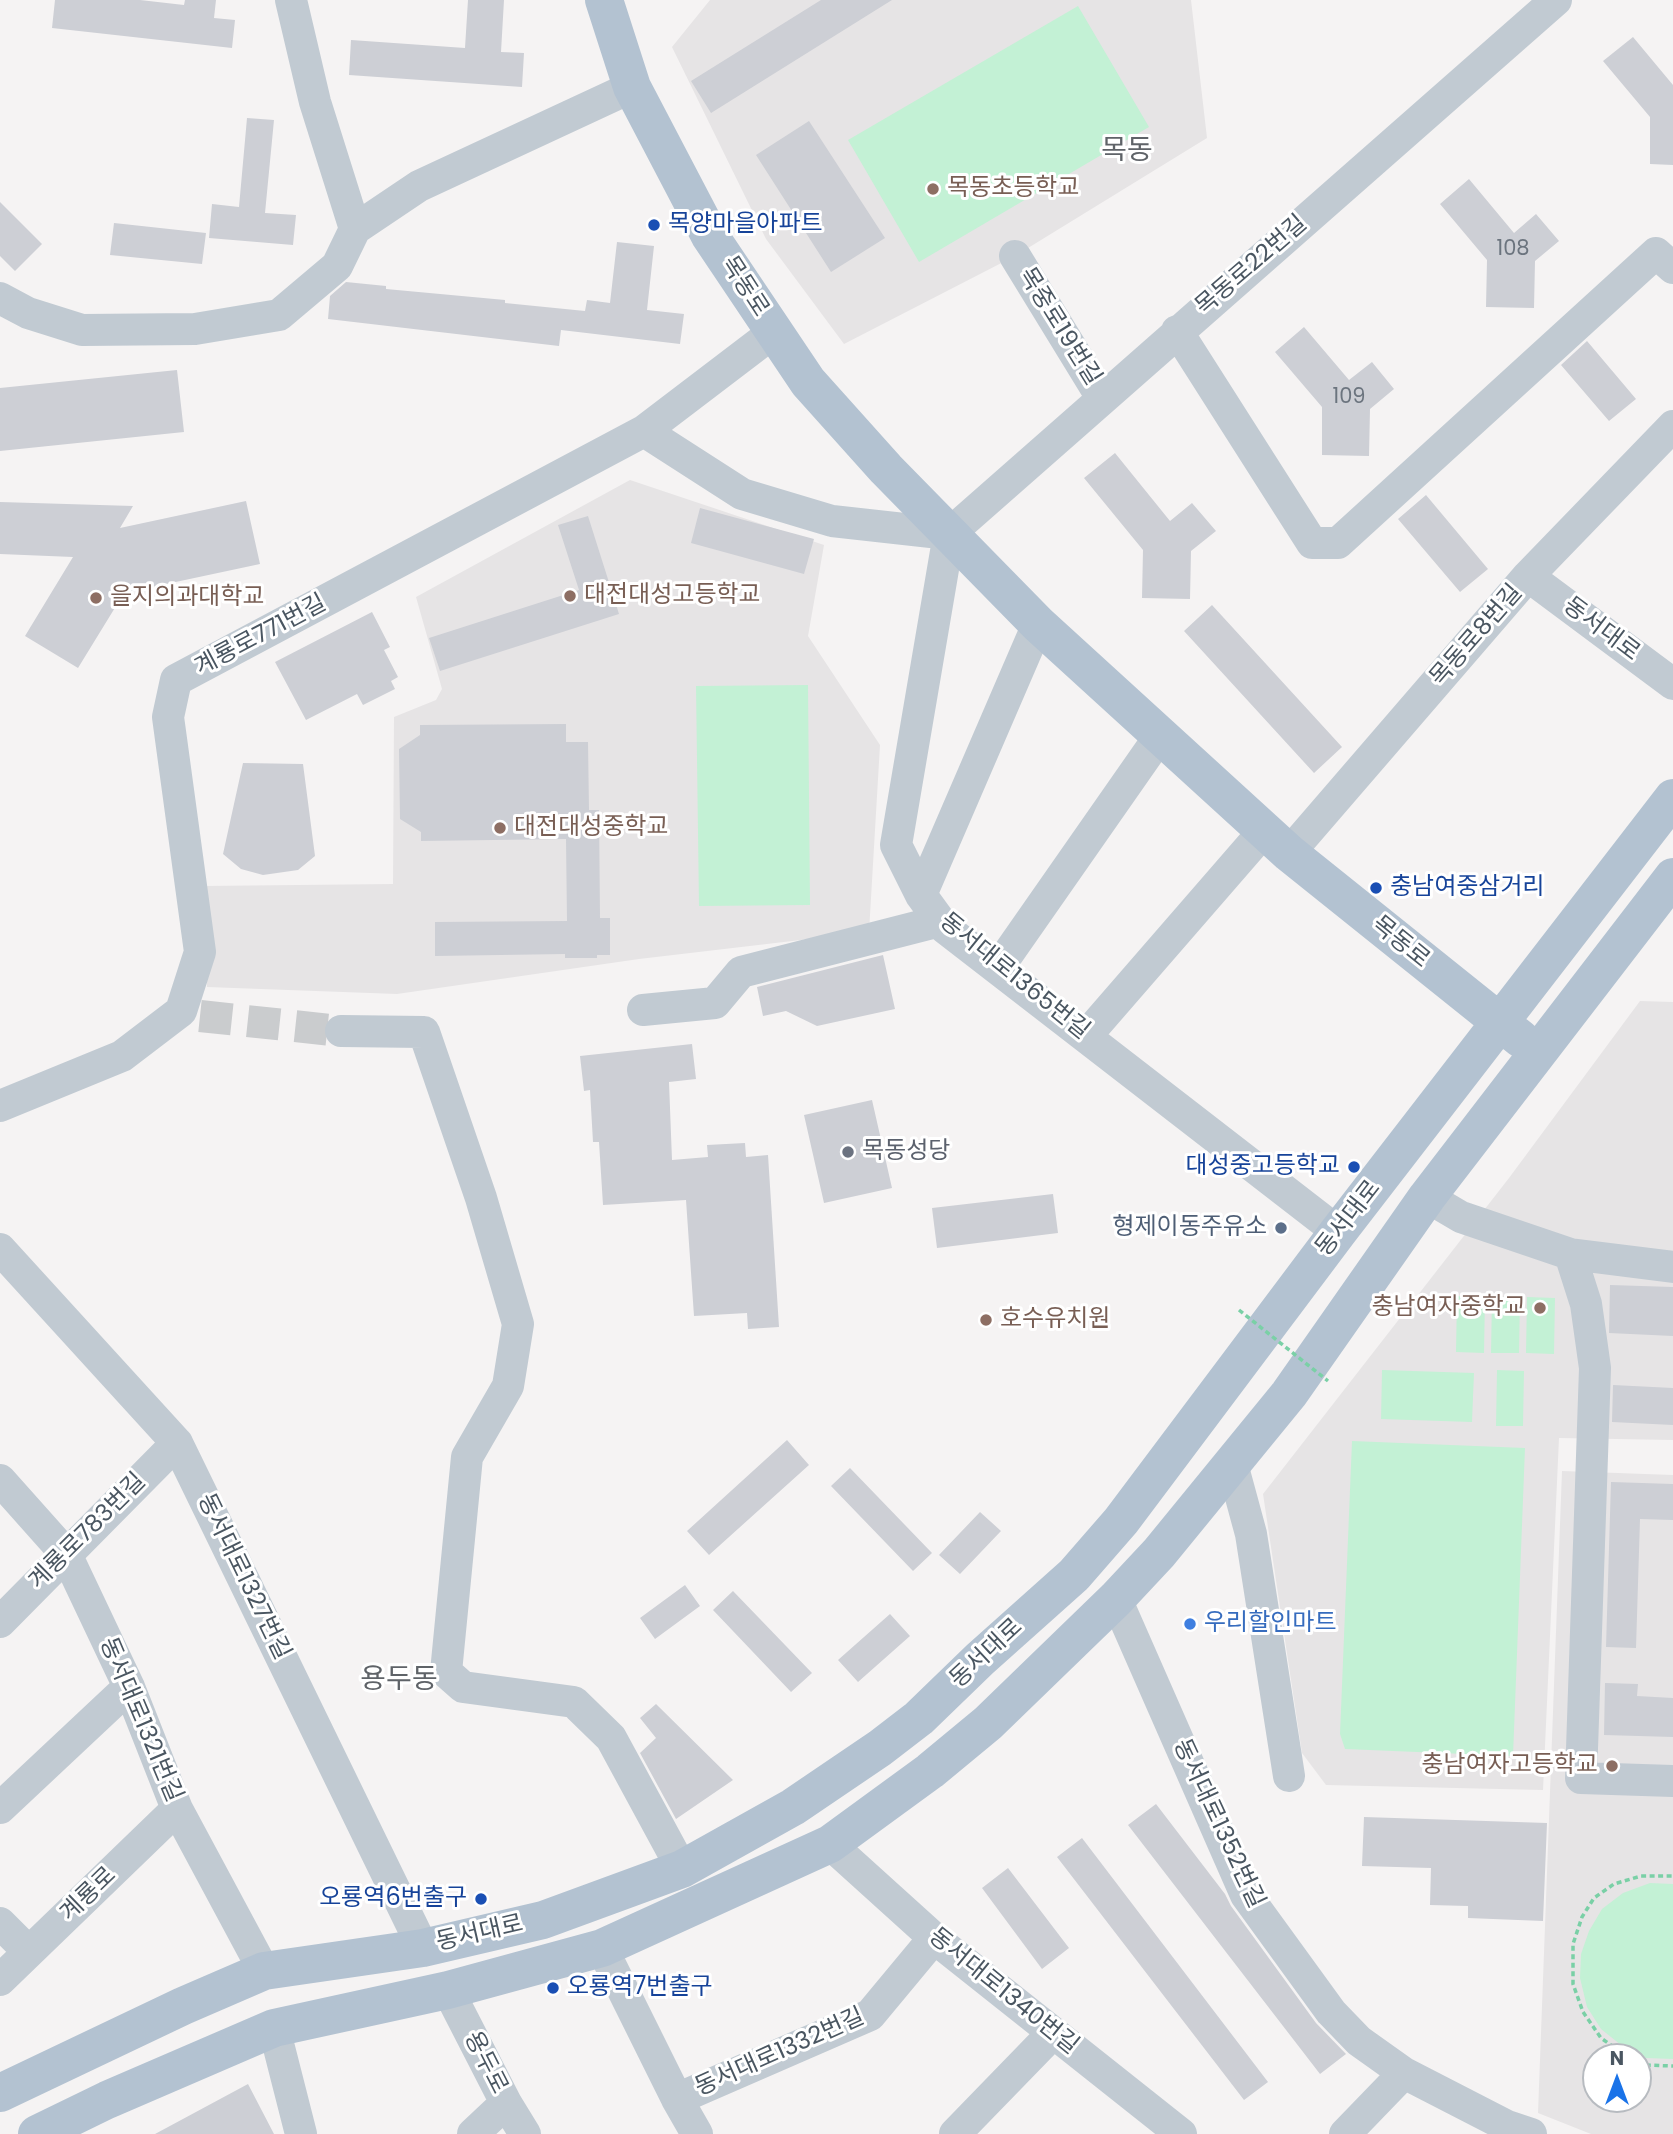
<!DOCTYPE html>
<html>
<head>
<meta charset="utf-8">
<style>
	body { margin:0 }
	#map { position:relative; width:1673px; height:2134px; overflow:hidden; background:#f5f3f3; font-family:Poppins,sans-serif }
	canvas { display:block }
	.north { position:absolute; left:1582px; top:2043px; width:70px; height:70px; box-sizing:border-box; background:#fff; border:2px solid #b7bbc0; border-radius:50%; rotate:0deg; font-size:19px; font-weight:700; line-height:28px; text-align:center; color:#4a5661 }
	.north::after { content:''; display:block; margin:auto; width:24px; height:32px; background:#1a73e8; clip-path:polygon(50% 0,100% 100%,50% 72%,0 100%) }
</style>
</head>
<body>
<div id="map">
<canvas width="1673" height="2134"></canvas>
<div class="north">N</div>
</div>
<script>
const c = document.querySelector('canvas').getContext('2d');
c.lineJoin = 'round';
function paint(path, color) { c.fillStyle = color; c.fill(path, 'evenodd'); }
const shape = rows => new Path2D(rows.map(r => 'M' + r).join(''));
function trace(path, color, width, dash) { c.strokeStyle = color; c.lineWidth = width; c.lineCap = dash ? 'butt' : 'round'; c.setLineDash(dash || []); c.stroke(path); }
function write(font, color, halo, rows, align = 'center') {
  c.font = font + ' Poppins,"Noto Sans KR",sans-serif'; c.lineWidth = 6; c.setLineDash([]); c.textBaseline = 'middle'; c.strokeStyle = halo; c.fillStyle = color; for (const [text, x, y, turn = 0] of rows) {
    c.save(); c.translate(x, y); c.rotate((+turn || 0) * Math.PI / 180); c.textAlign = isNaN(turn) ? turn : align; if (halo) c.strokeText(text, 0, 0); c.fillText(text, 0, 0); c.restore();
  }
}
const education = shape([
	[710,0,1191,0,1207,138,1015,256,844,344,766,239,672,47],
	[630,480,824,545,808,636,880,745,869,932,639,959,397,994,207,987,203,886,393,884,394,717,436,700,442,689,416,597],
	[1640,1001,1673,1002,1673,1440,1559,1438,1543,1790,1326,1785,1302,1753,1263,1494,1509,1178],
	[1562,1471,1673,1475,1673,2134,1591,2134,1538,2113],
	[1596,2057,1638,2057,1638,2099,1596,2099]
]);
const green = shape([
	[1078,6,1149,127,919,262,848,140],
	[808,685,810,905,699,906,696,686],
	[1457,1296,1485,1297,1484,1353,1456,1352],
	[1492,1297,1520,1298,1519,1353,1491,1353],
	[1527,1297,1555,1298,1554,1354,1526,1353],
	[1382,1370,1474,1373,1472,1422,1381,1419],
	[1497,1370,1524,1371,1523,1426,1496,1426],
	[1352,1441,1525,1448,1513,1756,1345,1749,1340,1734],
	[1650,1883,1673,1884,1673,2059,1646,2058,1621,2045,1601,2029,1587,2007,1580,1978,1581,1954,1589,1931,1602,1909,1623,1893]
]);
const building = shape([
	[55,0,140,0,184,5,185,0,216,0,214,18,235,20,232,48,52,28],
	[468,0,504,0,501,52,524,53,522,87,349,75,351,40,465,48],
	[821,0,892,0,711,113,691,81],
	[1633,37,1673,85,1673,165,1650,164,1650,117,1603,61],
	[247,118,274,120,265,213,296,215,293,245,209,238,212,204,239,207],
	[809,121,885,238,831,272,756,155],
	[1469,179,1514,233,1536,214,1559,241,1535,261,1534,308,1486,307,1487,260,1440,204],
	[0,202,42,244,15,271,0,256],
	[114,223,206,233,202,264,110,255],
	[617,242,654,246,647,310,684,314,680,344,561,330,559,346,328,319,330,296,346,282,386,286,386,289,505,300,505,303,585,311,587,300,610,303],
	[1304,327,1349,380,1372,362,1394,389,1370,409,1369,456,1322,455,1322,407,1275,352],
	[1587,341,1636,399,1609,421,1561,365],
	[177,370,184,432,0,451,0,388],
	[1115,453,1170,521,1192,503,1216,531,1191,551,1190,599,1142,598,1143,550,1084,478],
	[1426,495,1488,569,1460,592,1398,519],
	[246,501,260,564,124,593,78,668,25,636,73,557,0,554,0,502,133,506,120,528],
	[700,508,814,539,804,574,691,543],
	[588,516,619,614,440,671,429,638,579,590,558,525],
	[1212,605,1342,747,1314,773,1184,631],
	[372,612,390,647,384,650,398,677,391,681,395,689,363,705,357,694,306,720,275,662],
	[566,724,566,742,588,742,589,810,599,810,600,918,610,918,610,955,597,955,597,958,565,958,565,954,435,956,435,922,567,921,566,839,421,841,421,832,400,819,399,749,420,735,420,725],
	[243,763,303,764,315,856,298,870,263,875,241,869,223,854],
	[883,955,895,1009,817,1026,786,1011,763,1016,757,987],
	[692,1044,696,1079,669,1082,672,1160,708,1157,707,1145,745,1143,746,1157,768,1155,779,1327,748,1329,747,1313,694,1316,686,1200,603,1205,599,1142,593,1142,590,1090,584,1091,580,1056],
	[872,1100,892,1188,824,1203,804,1115],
	[1053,1194,1058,1233,937,1248,932,1208],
	[1610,1285,1673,1287,1673,1336,1609,1333],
	[1613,1385,1673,1388,1673,1425,1612,1422],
	[787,1440,809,1465,709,1555,687,1531],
	[850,1468,932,1553,913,1571,831,1486],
	[1611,1482,1673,1484,1673,1520,1640,1519,1636,1648,1606,1647],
	[980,1512,1001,1531,960,1574,939,1555],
	[685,1585,700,1606,655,1639,640,1618],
	[733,1591,812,1673,791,1692,713,1610],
	[890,1614,910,1636,858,1682,838,1660],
	[1605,1683,1638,1684,1637,1696,1673,1698,1673,1737,1604,1735],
	[656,1704,733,1780,676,1819,640,1753,656,1738,640,1718],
	[1156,1804,1225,1894,1231,1906,1316,2023,1346,2054,1320,2074,1128,1825],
	[1364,1817,1547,1823,1543,1921,1468,1918,1468,1906,1430,1905,1431,1868,1362,1866],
	[1082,1838,1268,2082,1244,2100,1057,1857],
	[1008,1868,1069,1948,1042,1969,982,1888],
	[248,2084,274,2134,155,2134]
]);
const minorTunnel = shape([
	[200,1016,341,1031]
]);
const path = shape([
	[1628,2057,1601,2038,1583,2012,1573,1984,1573,1944,1582,1917,1594,1898,1614,1884,1641,1876,1673,1876],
	[1638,2062,1644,2065,1673,2066]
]);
const minor = shape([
	[291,0,315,102,355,229],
	[1015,256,1102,398],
	[0,298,28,313,82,330,195,329,279,315,337,266,355,229,419,186,632,87],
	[1177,331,1312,543,1338,543,1656,253,1673,268],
	[644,431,742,494,832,521,949,534],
	[949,534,896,845,921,895,945,928,1338,1232],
	[949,534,1556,0],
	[1528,576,1673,684],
	[1289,853,1528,576,1673,426],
	[921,895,1038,624],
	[998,968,1160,736],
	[643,1010,715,1003,741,972,940,921],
	[341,1031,424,1032,481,1198,518,1324,508,1386,467,1457,446,1672,463,1687,574,1702,611,1738,682,1869],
	[1086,1036,1264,831],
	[0,1106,122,1056,181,1011,200,952,168,717,176,680,644,431,774,332],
	[1427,1197,1461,1217,1570,1254,1586,1304,1595,1368,1581,1778,1673,1781],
	[0,1249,177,1443,423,1948],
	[1570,1254,1673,1267],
	[1232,1464,1251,1534,1289,1776],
	[0,1480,66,1554,129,1687,177,1809,264,1971],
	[1116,1599,1246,1895,1331,2012,1359,2041,1404,2073,1507,2126,1531,2134],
	[0,1622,177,1443],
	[0,1808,129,1687],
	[830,1844,934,1938,1181,2134],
	[0,1923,29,1952],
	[602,1948,677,2099,697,2134],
	[0,1980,177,1809],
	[448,1990,506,2103,525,2134],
	[274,2028,301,2134],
	[677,2099,870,2015,934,1938],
	[473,2134,506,2103],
	[955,2134,1053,2033],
	[1345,2134,1404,2073]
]);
const major = shape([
	[604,0,632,87,710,236,808,382,886,469,1038,624,1289,853,1521,1039],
	[0,2093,183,2006,264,1971,423,1948,543,1920,682,1869,793,1807,880,1748,919,1718,980,1659,1074,1575,1121,1521,1338,1232,1673,798],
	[37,2134,107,2100,274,2028,448,1990,602,1948,830,1844,930,1771,988,1723,1116,1599,1159,1553,1289,1394,1427,1197,1673,877]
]);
const pathBridge = shape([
	[1239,1310,1328,1381]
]);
const markers = [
	[933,189,7,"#8d6e63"],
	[654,225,7,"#1a4fb4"],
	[570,596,7,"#8d6e63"],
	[96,598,7,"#8d6e63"],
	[500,828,7,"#8d6e63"],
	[1376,888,7,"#1a4fb4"],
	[848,1152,7,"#6b7280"],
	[1354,1167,7,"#1a4fb4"],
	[1281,1228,7,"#5c6f8a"],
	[1540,1308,7,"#8d6e63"],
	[986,1320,7,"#8d6e63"],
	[1190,1624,7,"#3f7fe0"],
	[1612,1766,7,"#8d6e63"],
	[481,1899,7,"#1a4fb4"],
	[553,1988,7,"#1a4fb4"]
];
const numberNames = [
	["108",1513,250],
	["109",1349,398]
];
const educationNames = [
	["목동초등학교",947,189],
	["대전대성고등학교",584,596],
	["을지의과대학교",110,598],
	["대전대성중학교",514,828],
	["충남여자중학교",1526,1308,"right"],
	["호수유치원",1000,1320],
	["충남여자고등학교",1598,1766,"right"]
];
const transitNames = [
	["목양마을아파트",668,225],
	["충남여중삼거리",1390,888],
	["대성중고등학교",1340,1167,"right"],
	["오룡역6번출구",467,1899,"right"],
	["오룡역7번출구",567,1988]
];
const streetNames = [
	["목동로22번길",1252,266,-41],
	["목동로",744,287,57],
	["목중로19번길",1059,327,58],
	["동서대로",1601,630,37],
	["계룡로771번길",261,636,-28],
	["목동로8번길",1477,636,-49],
	["목동로",1400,943,39],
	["동서대로1365번길",1014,977,39],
	["동서대로",1349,1219,-52],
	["계룡로783번길",88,1532,-45],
	["동서대로1327번길",243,1577,64],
	["동서대로",987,1654,-43],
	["동서대로1321번길",140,1720,67],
	["동서대로1352번길",1218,1824,65],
	["계룡로",89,1895,-44],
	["동서대로",480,1934,-13],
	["동서대로1340번길",1003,1992,39],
	["동서대로1332번길",780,2053,-24],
	["용두로",485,2063,63]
];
const worshipNames = [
	["목동성당",862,1152]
];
const serviceNames = [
	["형제이동주유소",1267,1228]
];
const shopNames = [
	["우리할인마트",1204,1624]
];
const quarterNames = [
	["목동",1127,152],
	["용두동",399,1681]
];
paint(education, '#e6e4e5');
paint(green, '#c3f1d5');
paint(building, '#cdcfd5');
trace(minorTunnel, '#caccce', 32, [32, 16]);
trace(path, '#7ad0a6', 3.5, [5, 3.5]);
trace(minor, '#c1cad2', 32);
trace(major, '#b3c2d1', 38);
trace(pathBridge, '#7ad0a6', 3.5, [5, 3.5]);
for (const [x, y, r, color] of markers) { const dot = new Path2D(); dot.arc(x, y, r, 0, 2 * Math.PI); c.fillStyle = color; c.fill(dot); trace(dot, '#fff', 2.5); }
write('21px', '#6b747e', null, numberNames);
write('24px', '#785e54', '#fff', educationNames, 'left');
write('24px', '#164399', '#fff', transitNames, 'left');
write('24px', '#4a5661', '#fff', streetNames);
write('24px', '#5b616d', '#fff', worshipNames, 'left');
write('24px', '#4e5e75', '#fff', serviceNames, 'right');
write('24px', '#366cbe', '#fff', shopNames, 'left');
write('28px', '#5f6368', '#fff', quarterNames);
</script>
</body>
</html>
